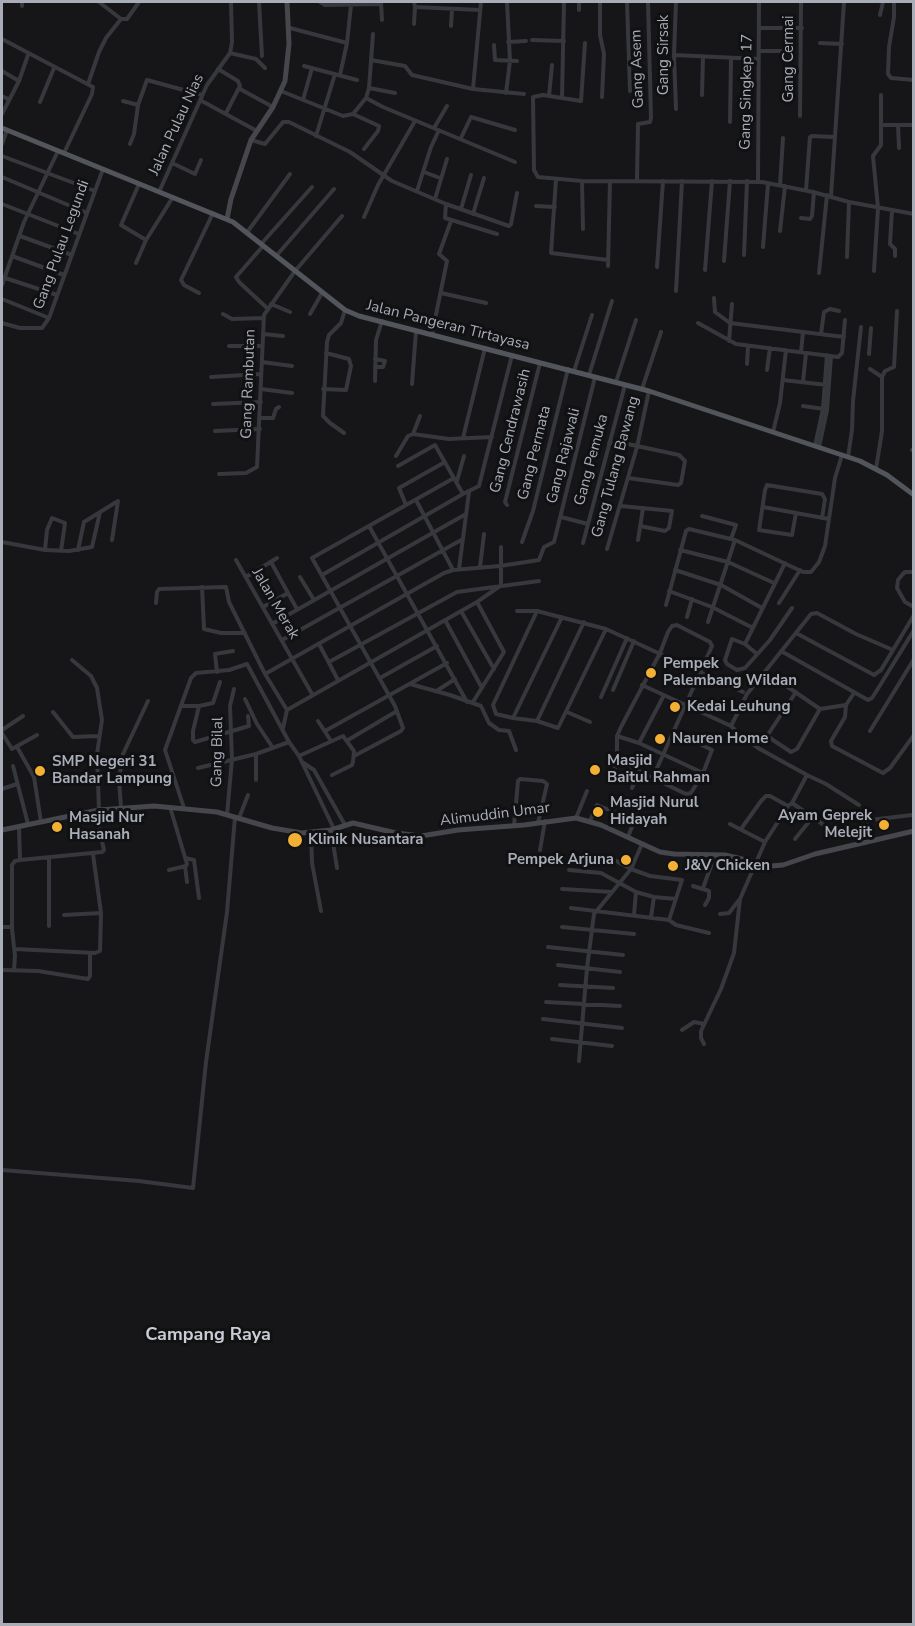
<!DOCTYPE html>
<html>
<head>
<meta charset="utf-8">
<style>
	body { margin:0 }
	#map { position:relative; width:915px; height:1626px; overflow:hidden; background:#161618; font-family:"Nunito Sans",sans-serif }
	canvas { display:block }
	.frame { position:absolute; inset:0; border:3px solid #a8adb8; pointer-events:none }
</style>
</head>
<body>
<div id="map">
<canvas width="915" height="1626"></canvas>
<div class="frame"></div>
</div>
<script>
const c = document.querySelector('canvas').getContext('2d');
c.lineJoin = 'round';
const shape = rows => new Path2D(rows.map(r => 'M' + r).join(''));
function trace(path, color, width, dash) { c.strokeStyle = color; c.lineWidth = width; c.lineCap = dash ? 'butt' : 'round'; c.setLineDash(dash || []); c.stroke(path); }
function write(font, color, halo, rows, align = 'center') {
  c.font = font + ' "Nunito Sans",sans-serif'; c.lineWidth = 6; c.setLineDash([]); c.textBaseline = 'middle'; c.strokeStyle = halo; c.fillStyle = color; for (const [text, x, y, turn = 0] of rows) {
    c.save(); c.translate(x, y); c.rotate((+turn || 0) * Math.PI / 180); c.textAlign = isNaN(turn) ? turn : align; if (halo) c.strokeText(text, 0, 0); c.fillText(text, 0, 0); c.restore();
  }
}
const street = shape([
	[22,2,22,6],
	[99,2,121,19],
	[259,2,262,56],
	[320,2,325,5,381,4],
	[381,2,382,20],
	[414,2,415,7,480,10],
	[600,2,600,35,604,54,602,97],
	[627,2,630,91],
	[676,2,674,55,676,109],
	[894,2,894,17,889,47,888,74,891,78,914,80],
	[579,10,579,2],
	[880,15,883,2],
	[414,24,415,7],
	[451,26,452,9],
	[290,28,347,43],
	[760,28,802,28],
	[2,39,93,87,92,94,64,153],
	[532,40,564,41],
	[508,42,526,41],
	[585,43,581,101,543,95,533,97,534,170,538,177,582,181,762,182,813,192,849,202,914,214],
	[820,43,842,44],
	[494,45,495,60,517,61],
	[759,51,788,51],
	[230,53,256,59,265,68],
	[674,55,759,59],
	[371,60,405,66,412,75,473,89,524,94],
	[304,66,357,80],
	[218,69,238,81,240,86,226,113],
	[2,71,19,81],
	[340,75,347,43,351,5],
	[88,84,99,52,106,38,121,19,127,19,139,2],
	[369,88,395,93],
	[240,89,273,107],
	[473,89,481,2],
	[281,91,343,116,353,114,366,98,369,88,373,34],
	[506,93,510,61,507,2],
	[702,95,703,57],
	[2,96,8,99],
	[549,96,552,65],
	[366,98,383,107,515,162],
	[562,98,564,2],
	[200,100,257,131],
	[303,100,312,68],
	[123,101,138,105],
	[40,102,54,68],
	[2,114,19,81,28,55],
	[353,114,379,126,378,131,364,149],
	[800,116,801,2],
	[730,122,731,59],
	[881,125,914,125],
	[898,125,899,148],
	[434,128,447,106],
	[316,136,335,74],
	[461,138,471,117,515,130],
	[251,140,265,144,283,122,289,122,350,152,392,181,446,204,509,226,511,224,517,193],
	[2,144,7,130],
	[130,144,134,134,138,105,147,80,202,95],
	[2,156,95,191],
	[172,163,195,174,201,160],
	[424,172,440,178],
	[2,177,87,213],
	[556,179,551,253,608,260],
	[637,180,638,124,650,122,651,118,648,2],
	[582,181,583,229],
	[758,182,759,2],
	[139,184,121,225,146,240],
	[780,185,783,138],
	[806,190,810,137,812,136,834,137],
	[417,191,431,147,439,130],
	[159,192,207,85,230,53,232,42,231,2],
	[831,196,844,2],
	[435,199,447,159],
	[2,204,79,234],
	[446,204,445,218,497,234],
	[536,206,555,207],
	[461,209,471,175],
	[892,210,890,244,895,249,895,256],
	[473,214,484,178],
	[364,217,378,185,415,121],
	[801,218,810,219,812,216,814,192],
	[248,231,290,174],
	[780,231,785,186],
	[20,236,72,255],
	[262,243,312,187],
	[263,246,236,277,239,282,267,308],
	[763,247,768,184],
	[277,255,334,189],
	[744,255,747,181],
	[12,256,64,275],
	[847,257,849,202],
	[724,261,730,181],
	[136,263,146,240,173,197],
	[608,266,610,181],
	[657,267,663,181],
	[705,270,712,181],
	[874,271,878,208,873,156,881,145,881,95],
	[819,273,827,195],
	[2,277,57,295],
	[2,285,24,222,58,151],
	[676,291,682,181],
	[199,293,184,285,181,280,213,213],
	[441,293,486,303],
	[714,298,715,312,730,323,844,337],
	[2,299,49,318],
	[271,304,290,312],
	[223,314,232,319,263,318],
	[310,314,322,293],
	[2,323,20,328,42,328,49,318,103,169],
	[698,323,736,344,838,357,842,353,845,320],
	[263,334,283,336],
	[432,334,447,261,439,254,451,221],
	[821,334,824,312,830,309,839,311],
	[729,341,732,304],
	[229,346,262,346],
	[801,352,803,332],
	[869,354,871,328],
	[262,362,292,366],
	[747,364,748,346],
	[375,367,383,367,385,361,375,359],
	[870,369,882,377],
	[767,370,770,348],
	[574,371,592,315],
	[589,375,612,301],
	[211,377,261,374],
	[783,380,827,385],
	[375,381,376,340,382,321],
	[616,382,636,320],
	[803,382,806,353],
	[412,384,416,331],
	[261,389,292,393],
	[323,389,346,390,351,366,349,359,326,353],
	[642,389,661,332],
	[213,404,261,402],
	[803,406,824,409],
	[260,418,273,418,276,409,279,407],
	[215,431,260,429],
	[773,432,780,403,786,350],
	[344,433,330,423,323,416,327,342,329,335,341,323,345,310],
	[413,434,449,439,492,437],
	[463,438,485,348],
	[609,443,623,443,679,455,685,461,681,483,678,485,628,478],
	[815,446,823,409,827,355],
	[819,447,827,410,831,356],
	[912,450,914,451],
	[396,456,408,436,413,434,420,416],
	[848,457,852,430,853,401,861,327],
	[398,466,435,445,463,494],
	[876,469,882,431,882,377,885,371,894,367,897,311],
	[219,474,246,473,257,467,264,315,295,271,342,216],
	[457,481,464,456],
	[416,500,453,570],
	[406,505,399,488,445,462],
	[507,505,505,502,540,363],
	[621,506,672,511,669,528,665,531,640,526],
	[763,507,829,519],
	[796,513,792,535,759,530,765,490,767,485,822,494,825,499,822,518],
	[702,516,736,525,731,539],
	[561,517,588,524],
	[369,526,467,702],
	[638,540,643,508],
	[2,542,45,550,69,551,92,547,100,512],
	[522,542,533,511,568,369],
	[583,543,625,385],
	[501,547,501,586],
	[607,549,637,447,649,391],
	[45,550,47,530,52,518,65,523,61,551],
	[78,550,84,522,118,501,112,540],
	[680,550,728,562,774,583],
	[236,560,312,694],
	[271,562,288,593],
	[480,567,484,534],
	[459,569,469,492],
	[675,570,721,585,762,608],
	[914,572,905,572,902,575,898,580,897,588,905,602,914,607],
	[322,575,463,494,479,486,512,355],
	[246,577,277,558],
	[300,577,314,600],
	[202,587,204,629,221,633,245,633],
	[669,591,712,607,753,628],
	[156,603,157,592,159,589,226,587,229,602,265,674,287,710,283,728],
	[779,603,800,570],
	[666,605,686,531,689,529,735,540,803,572,811,572,819,562,825,546,835,478,842,455],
	[263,607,288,593,297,609],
	[461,611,494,669],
	[517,611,537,611,606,629,743,692],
	[537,611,493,705,496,714,513,718,537,721,558,728,606,629],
	[687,617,692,599],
	[445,620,482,688],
	[708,622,735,540],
	[272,624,466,514],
	[796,633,874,675,881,670,914,615],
	[282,640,463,539],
	[319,644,338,680],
	[745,644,785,563],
	[781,651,868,700,872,698,879,687,914,630],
	[757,654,745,644,732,639,725,660,727,664,737,670,745,668,770,640,792,608],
	[72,660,91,676,97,688,102,720,97,754,99,810],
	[329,662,457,592,539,581],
	[217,672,215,654,233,651],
	[265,674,444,573,453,570,500,566,539,560,544,547,554,542,595,377],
	[380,678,437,646],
	[782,683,820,709,797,749,791,752,767,736,796,692],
	[410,684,450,695,481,706,489,723,499,730,509,731,516,750],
	[642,685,731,726,739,734,758,748,807,775,792,803,788,806,765,842,740,899,734,953,721,989,701,1031,701,1038,704,1044],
	[438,690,455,679],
	[613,690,634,641],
	[854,693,846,705,845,717,831,741,832,746,883,773,890,768,914,735],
	[601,697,627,638],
	[245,699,257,724,273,748],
	[473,702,504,652,477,602],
	[181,706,199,706,213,703,220,682],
	[199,706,193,731,193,740,195,742,249,726,248,716],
	[820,709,846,705],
	[287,710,477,602,500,586],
	[53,712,73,737,99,736],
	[567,712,590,722],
	[513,718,562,617],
	[318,721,331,741],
	[537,721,584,622],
	[731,726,747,694,811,614,817,613,856,634,893,650],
	[2,730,23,716],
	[325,731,447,663],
	[870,731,914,659],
	[2,733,12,749,37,735],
	[617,736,639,743,703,773],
	[348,740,397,711],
	[639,743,664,695],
	[17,747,34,777,41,822],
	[256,754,256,780],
	[299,756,343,736,354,751,353,762,352,765,332,775],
	[354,756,401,731,403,728,395,706,312,558,454,478],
	[617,761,686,794,691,793,703,773,712,750,673,731],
	[302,762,314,770,345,825],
	[13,766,28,824],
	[198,768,256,754,289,742],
	[613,775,617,761,617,736,621,727,660,653,668,632,672,626,677,625,710,642,712,646,653,777],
	[807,775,826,784,859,805],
	[632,788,639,771],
	[2,789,17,784],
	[792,803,837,834,841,835,853,831,870,820,912,815],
	[121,808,119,779,123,754,148,701],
	[184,808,165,750,191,678,196,673,229,670,247,664,289,742,299,756,334,829],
	[227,815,232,759,230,706,234,689],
	[239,818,248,795],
	[576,818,587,791],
	[590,821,597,805,617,813],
	[730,824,765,842],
	[514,826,518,781,520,779,543,781,547,784,538,823],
	[741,829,761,801,766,796,770,796,788,806],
	[331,830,337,868],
	[311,833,312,863,321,911],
	[628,837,639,808],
	[795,839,812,818],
	[540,850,545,821],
	[185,858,194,860,199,898],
	[20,860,102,852,104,850,95,811],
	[185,866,187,882],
	[169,870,186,866,187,864,170,807],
	[569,870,601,873,636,892,654,897,676,899],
	[693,886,709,891,709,898,705,905],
	[703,888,715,855],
	[562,889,612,892],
	[571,908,669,920,682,880,650,876,631,869,611,858],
	[720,914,729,913,739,900],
	[64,915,101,913],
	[634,915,636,892],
	[651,917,654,897],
	[669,920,676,925,709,933],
	[49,926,49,858],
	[2,927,12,927],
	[562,927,634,934],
	[548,947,623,955],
	[15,949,95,953,100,951,101,913,93,854],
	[558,965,620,972],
	[2,970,38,971,88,979,90,976,90,953],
	[14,970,15,956,12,929,12,865,15,861,20,860,19,827],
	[560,985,613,988],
	[546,1002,620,1006],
	[543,1019,622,1028],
	[682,1030,694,1022,704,1024],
	[552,1039,612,1046],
	[579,1061,587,968,594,914,631,869,642,844],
	[2,1170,139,1181,193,1188,206,1062,227,912,235,817]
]);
const secondary = shape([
	[227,219,231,199,251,140,273,107,285,81,289,44,287,2],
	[2,830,99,810,154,806,217,812,272,828,302,833,331,830,353,823,396,833,421,836,458,830,524,825,576,818,601,825,660,852,674,854,725,855,771,866,783,865,815,854,914,831]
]);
const primary = shape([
	[2,128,233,222,345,310,359,316,649,391,860,461,887,475,914,495]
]);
const markers = [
	[651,673,6,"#f2b134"],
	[675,707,6,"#f2b134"],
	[660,739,6,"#f2b134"],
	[595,770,6,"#f2b134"],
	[40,771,6,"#f2b134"],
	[598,812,6,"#f2b134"],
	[884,825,6,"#f2b134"],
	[57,827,6,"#f2b134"],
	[295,840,8,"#f2b134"],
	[626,860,6,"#f2b134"],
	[673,866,6,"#f2b134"]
];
const streetNames = [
	["Gang Sirsak",664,55,-90],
	["Gang Cermai",789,59,-90],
	["Gang Asem",638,69,-92],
	["Gang Singkep 17",747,92,-89],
	["Jalan Pulau Nias",177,125,-65],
	["Gang Pulau Legundi",62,245,-70],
	["Jalan Pangeran Tirtayasa",448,326,14],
	["Gang Rambutan",249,384,-88],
	["Gang Cendrawasih",511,431,-76],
	["Gang Permata",535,453,-76],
	["Gang Rajawali",564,456,-76],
	["Gang Pemuka",592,460,-75],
	["Gang Tulang Bawang",616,467,-75],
	["Jalan Merak",275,604,60],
	["Gang Bilal",218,752,-89],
	["Alimuddin Umar",495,815,-7]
];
const poiNames = [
	["Pempek",663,664],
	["Palembang Wildan",663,681],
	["Kedai Leuhung",687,707],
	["Nauren Home",672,739],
	["Masjid",607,761],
	["Baitul Rahman",607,778],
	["SMP Negeri 31",52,762],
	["Bandar Lampung",52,779],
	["Masjid Nurul",610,803],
	["Hidayah",610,820],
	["Ayam Geprek",872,816,"right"],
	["Melejit",872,833,"right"],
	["Masjid Nur",69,818],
	["Hasanah",69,835],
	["Klinik Nusantara",308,840],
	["Pempek Arjuna",614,860,"right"],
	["J&V Chicken",685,866]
];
const quarterNames = [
	["Campang Raya",208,1336]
];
trace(street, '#37383d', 4);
trace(secondary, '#45474d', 5);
trace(primary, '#53555c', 5);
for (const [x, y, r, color] of markers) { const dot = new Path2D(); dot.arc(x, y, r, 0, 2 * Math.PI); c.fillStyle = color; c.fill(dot); trace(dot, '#111113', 2); }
write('15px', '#a8adb8', '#111113', streetNames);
write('bold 15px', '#a8adb8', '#111113', poiNames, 'left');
write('bold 18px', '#c9ccd4', '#111113', quarterNames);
</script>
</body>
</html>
